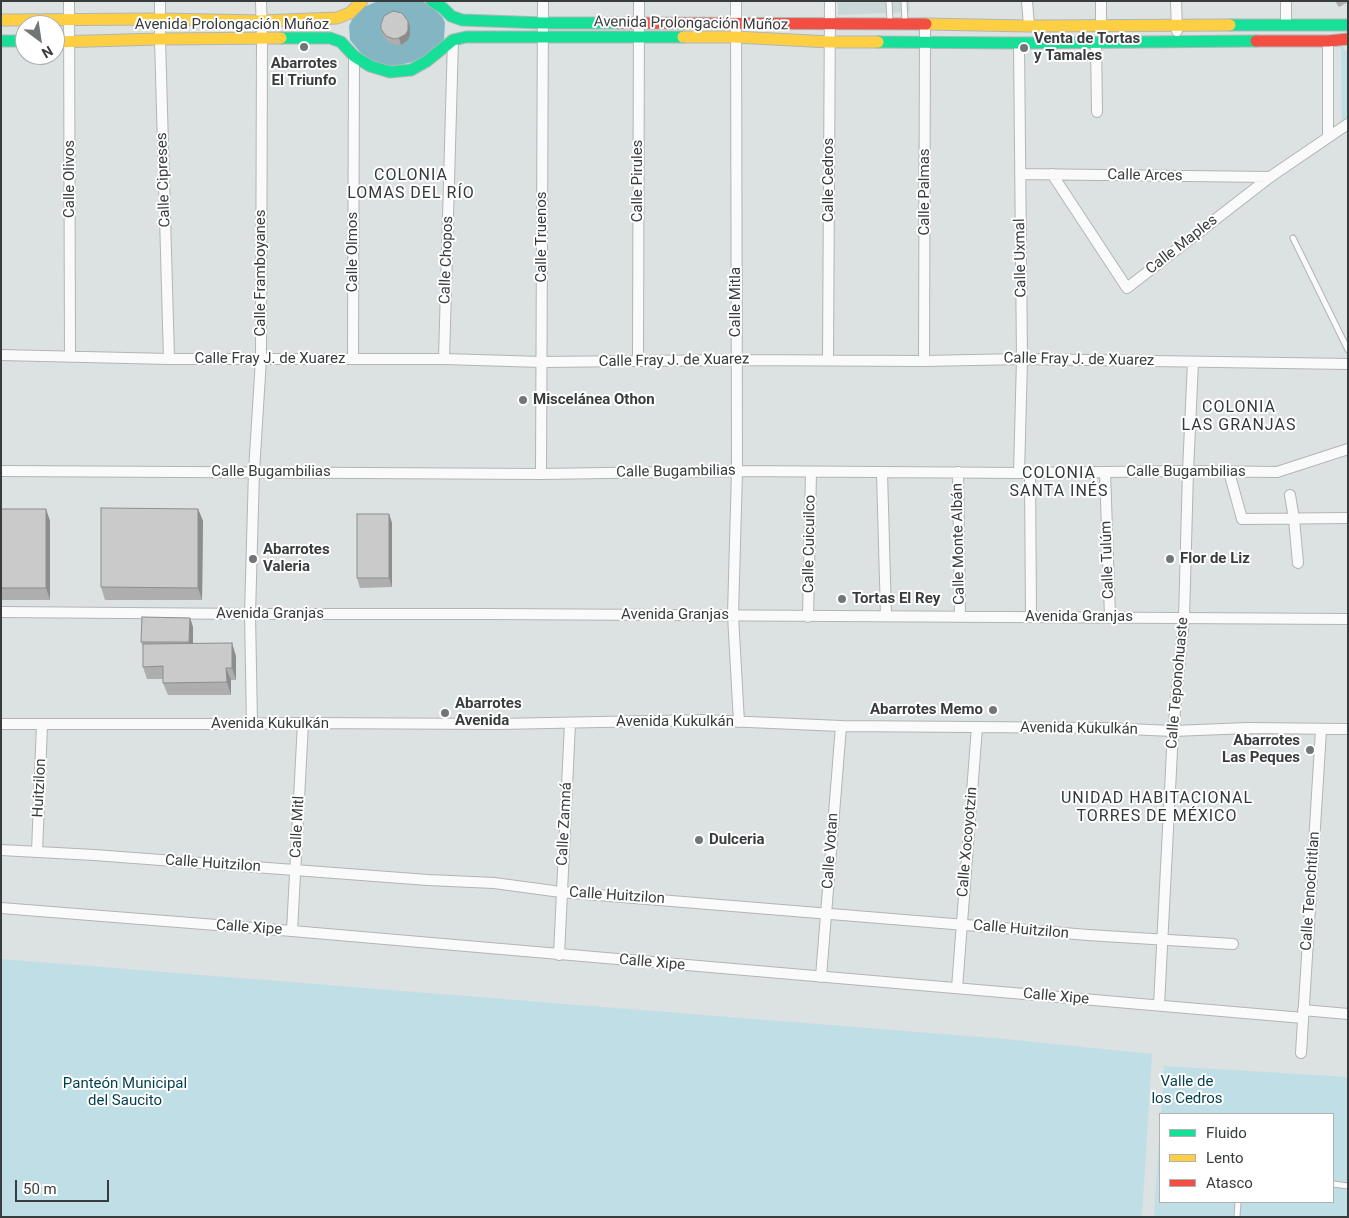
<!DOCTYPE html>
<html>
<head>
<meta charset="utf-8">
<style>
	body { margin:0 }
	#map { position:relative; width:1349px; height:1218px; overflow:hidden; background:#dce1e1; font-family:Roboto,sans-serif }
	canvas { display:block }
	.frame { position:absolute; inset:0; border:2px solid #393c3d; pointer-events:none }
	.legend { position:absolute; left:1159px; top:1113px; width:175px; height:90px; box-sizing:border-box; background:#fff; border:1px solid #b0b1b1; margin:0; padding:6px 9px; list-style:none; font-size:15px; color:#393c3d }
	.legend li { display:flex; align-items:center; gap:10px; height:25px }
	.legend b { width:25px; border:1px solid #b0b1b1 }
	.north { position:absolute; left:15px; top:15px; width:50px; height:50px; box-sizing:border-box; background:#fff; border:1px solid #b0b1b1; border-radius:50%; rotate:149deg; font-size:14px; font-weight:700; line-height:20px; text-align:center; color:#393c3d }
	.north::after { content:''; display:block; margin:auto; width:18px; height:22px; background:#727676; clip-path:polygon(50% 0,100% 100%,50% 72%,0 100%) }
	.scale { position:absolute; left:15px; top:1180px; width:94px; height:22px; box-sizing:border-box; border:2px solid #393c3d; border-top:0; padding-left:6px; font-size:15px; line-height:18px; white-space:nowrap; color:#393c3d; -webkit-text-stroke:4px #fff; paint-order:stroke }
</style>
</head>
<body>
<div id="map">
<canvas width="1349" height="1218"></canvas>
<div class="frame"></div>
<ul class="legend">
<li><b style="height:6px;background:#16e098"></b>Fluido</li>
<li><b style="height:6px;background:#ffcf43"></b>Lento</li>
<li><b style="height:6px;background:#f24e42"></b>Atasco</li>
</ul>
<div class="north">N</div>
<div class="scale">50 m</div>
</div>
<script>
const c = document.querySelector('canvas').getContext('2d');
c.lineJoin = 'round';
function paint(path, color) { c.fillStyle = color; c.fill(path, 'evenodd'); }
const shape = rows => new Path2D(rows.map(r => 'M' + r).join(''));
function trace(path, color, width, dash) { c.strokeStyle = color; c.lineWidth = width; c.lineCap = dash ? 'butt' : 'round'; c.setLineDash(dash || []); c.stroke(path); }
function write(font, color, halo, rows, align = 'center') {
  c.font = font + ' Roboto,sans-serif'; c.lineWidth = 4; c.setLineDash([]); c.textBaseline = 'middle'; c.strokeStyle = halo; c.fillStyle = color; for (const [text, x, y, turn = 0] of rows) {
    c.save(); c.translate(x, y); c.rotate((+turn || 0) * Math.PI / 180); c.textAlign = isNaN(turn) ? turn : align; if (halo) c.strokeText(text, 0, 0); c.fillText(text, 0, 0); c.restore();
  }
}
const built = shape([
	[838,1,909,1,910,12,838,15]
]);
const green = shape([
	[1341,45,1348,54,1348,117,1342,121],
	[1,959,1005,1039,1152,1054,1142,1217,1,1217],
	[1164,1066,1348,1077,1348,1217,1154,1217,1160,1121,1160,1202,1333,1202,1333,1114,1161,1114]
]);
const water = shape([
	[378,1,421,1,431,5,443,18,445,23,444,39,432,52,412,62,392,67,372,61,360,52,350,40,349,26,353,17,364,7]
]);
const lane = shape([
	[889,1,890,23],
	[904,1,905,23],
	[1293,238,1348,350],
	[1333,1184,1348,1186],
	[1237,1217,1238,1202]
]);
const street = shape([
	[69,1,70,357],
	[160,1,160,39,169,359],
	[736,1,737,471,733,615,739,722],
	[1027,1,1029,26],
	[1101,1,1101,26],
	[1176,1,1177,31],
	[1286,1,1286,25],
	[1328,41,1328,137],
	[1019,43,1022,359,1019,473],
	[1096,43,1097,112],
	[1020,174,1270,177],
	[1052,174,1127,288,1270,177,1348,124],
	[1,355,169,359,444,359,542,362,736,360,924,361,1022,359,1348,364],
	[353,359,354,56],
	[444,359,453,40],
	[828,359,830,1],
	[638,361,639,1],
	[924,361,925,24],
	[1,471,541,474,737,471,1019,473,1188,471,1277,472,1348,449],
	[882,472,886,616],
	[958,472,960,617],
	[1030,472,1031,617],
	[1105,472,1110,617],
	[1229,472,1242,519,1348,518],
	[541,474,543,1],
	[1290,495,1294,519,1298,563],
	[1,612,250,614,491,614,1348,619],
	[808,617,811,472],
	[1,724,228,724,303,723,498,724,703,720,841,726,1104,728,1173,731,1248,728,1348,729],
	[252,724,250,614,254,471,261,359,262,39,261,1],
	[1,850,94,855,428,880,494,883,561,892,1088,935,1233,944],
	[37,852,42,724],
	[1,908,292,931,1303,1018],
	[292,931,303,723],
	[559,955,570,723],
	[821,977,841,726],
	[957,988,977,727],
	[1159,1005,1173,731,1184,618,1188,471,1193,362],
	[1303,1010,1348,1014],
	[1301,1053,1321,730]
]);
const fast = shape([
	[432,1,443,8,451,16,462,20,543,23,619,23],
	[1230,25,1348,25],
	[281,38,330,38,341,42,354,56,370,66,390,72,411,70,427,61,453,40,466,37,683,37],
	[1,41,25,41],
	[878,42,1019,43,1256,41]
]);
const slow = shape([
	[1,20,160,19,261,21,337,18,350,13,362,1],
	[926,24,1029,26,1230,25],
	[683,37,735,37,830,42,878,42],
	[55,42,160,39,281,38]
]);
const jam = shape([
	[619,23,926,24],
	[1256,41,1328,41,1348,39]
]);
const wall = shape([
	[1335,1,1348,1,1348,2,1339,7],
	[408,21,410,27,410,36,408,40,401,45,396,45,388,42,383,35,381,29],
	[1,509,46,509,50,521,50,600,1,600],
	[198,509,203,521,202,600,105,600,101,587],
	[389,514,392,523,392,587,360,588,357,578],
	[190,618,193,627,193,644,236,656,236,680,231,680,231,695,168,695,163,683,163,679,147,679,143,667,143,646,141,642]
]);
const shadedWall = shape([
	[408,21,410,27,410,36,408,40,401,45,399,38],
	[46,509,50,521,50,600,46,588],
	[198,509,203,521,202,600,198,588],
	[389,514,392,523,392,587,389,578],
	[190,618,193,627,193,652,189,642],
	[232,643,236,656,236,680,232,668],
	[226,668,231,680,231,695,227,682]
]);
const building = shape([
	[393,11,402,13,408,21,408,30,406,34,399,38,394,39,386,36,381,29,381,24,384,16,393,11],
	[101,508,198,509,198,588,101,587,101,508],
	[1,509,46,509,46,588,1,588,1,509],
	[357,514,389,514,389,578,357,578,357,514],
	[142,617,190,618,189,642,141,642,142,617],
	[232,643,232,668,226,668,227,682,163,683,163,666,143,667,143,644,232,643]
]);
const markers = [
	[304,47,5,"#727676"],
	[1024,48,5,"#727676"],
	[523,400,5,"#727676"],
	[253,559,5,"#727676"],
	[1170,559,5,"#727676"],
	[842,599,5,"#727676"],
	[993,710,5,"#727676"],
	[445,713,5,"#727676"],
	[1310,750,5,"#727676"],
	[699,840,5,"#727676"]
];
const streetNames = [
	["Avenida Prolongación Muñoz",691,24,1],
	["Avenida Prolongación Muñoz",232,25],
	["Calle Arces",1145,176,1],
	["Calle Olivos",70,179,-90],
	["Calle Cipreses",164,180,-92],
	["Calle Cedros",829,180,-90],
	["Calle Pirules",638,181,-90],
	["Calle Palmas",925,192,-90],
	["Calle Truenos",542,237,-90],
	["Calle Maples",1182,245,-38],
	["Calle Olmos",353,252,-90],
	["Calle Uxmal",1021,258,-91],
	["Calle Chopos",447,260,-88],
	["Calle Framboyanes",261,273,-90],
	["Calle Mitla",736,302,-90],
	["Calle Fray J. de Xuarez",270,359],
	["Calle Fray J. de Xuarez",1079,360,1],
	["Calle Fray J. de Xuarez",674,361,-1],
	["Calle Bugambilias",271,472],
	["Calle Bugambilias",676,472,-1],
	["Calle Bugambilias",1186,472],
	["Calle Cuicuilco",810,544,-89],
	["Calle Monte Albán",959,544,-91],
	["Calle Tulúm",1108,560,-92],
	["Avenida Granjas",270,614],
	["Avenida Granjas",675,615],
	["Avenida Granjas",1079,617],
	["Calle Teponohuaste",1178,683,-85],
	["Avenida Kukulkán",675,722],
	["Avenida Kukulkán",270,724],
	["Avenida Kukulkán",1079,729,1],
	["Huitzilon",40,788,-87],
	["Calle Zamná",565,824,-87],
	["Calle Mitl",298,827,-87],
	["Calle Xocoyotzin",968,842,-85],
	["Calle Votan",831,851,-86],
	["Calle Huitzilon",213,864,4],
	["Calle Tenochtitlan",1311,891,-86],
	["Calle Huitzilon",617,896,4],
	["Calle Xipe",249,928,4],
	["Calle Huitzilon",1021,930,5],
	["Calle Xipe",652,963,5],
	["Calle Xipe",1056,997,5]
];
const poiNames = [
	["Venta de Tortas",1034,39],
	["y Tamales",1034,56],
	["Abarrotes",304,64,"center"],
	["El Triunfo",304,81,"center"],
	["Miscelánea Othon",533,400],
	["Abarrotes",263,550],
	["Valeria",263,567],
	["Flor de Liz",1180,559],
	["Tortas El Rey",852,599],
	["Abarrotes",455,704],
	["Avenida",455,721],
	["Abarrotes Memo",983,710,"right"],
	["Abarrotes",1300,741,"right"],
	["Las Peques",1300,758,"right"],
	["Dulceria",709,840]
];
const parkNames = [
	["Valle de",1187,1082],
	["los Cedros",1187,1099],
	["Panteón Municipal",125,1084],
	["del Saucito",125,1101]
];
const neighbourhoodNames = [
	["COLONIA",411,176],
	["LOMAS DEL RÍO",411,194],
	["COLONIA",1239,408],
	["LAS GRANJAS",1239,426],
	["COLONIA",1059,474],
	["SANTA INÉS",1059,492],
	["UNIDAD HABITACIONAL",1157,799],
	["TORRES DE MÉXICO",1157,817]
];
paint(built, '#cad7d9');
paint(green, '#c0dee6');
paint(water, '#84b5c2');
trace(lane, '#b2b5b6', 7);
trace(street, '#b2b5b6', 12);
trace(fast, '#b2b5b6', 13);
trace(slow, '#b2b5b6', 13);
trace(jam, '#b2b5b6', 13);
trace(lane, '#fafafa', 5);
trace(street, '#fafafa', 10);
trace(fast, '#16e098', 11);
trace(slow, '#ffcf43', 11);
trace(jam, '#f24e42', 11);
paint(wall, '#adaead');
paint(shadedWall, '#8d8d8d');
paint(building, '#c9cac9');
trace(building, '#8d8d8d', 1);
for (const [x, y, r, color] of markers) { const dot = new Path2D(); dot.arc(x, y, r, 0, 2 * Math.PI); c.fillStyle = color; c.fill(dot); trace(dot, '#fff', 2); }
write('15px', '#393c3d', '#fff', streetNames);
write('bold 15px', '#393c3d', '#fff', poiNames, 'left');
write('15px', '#003f4d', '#fff', parkNames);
c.letterSpacing = '1px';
write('16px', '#32393b', '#fff', neighbourhoodNames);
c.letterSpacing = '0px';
</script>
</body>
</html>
